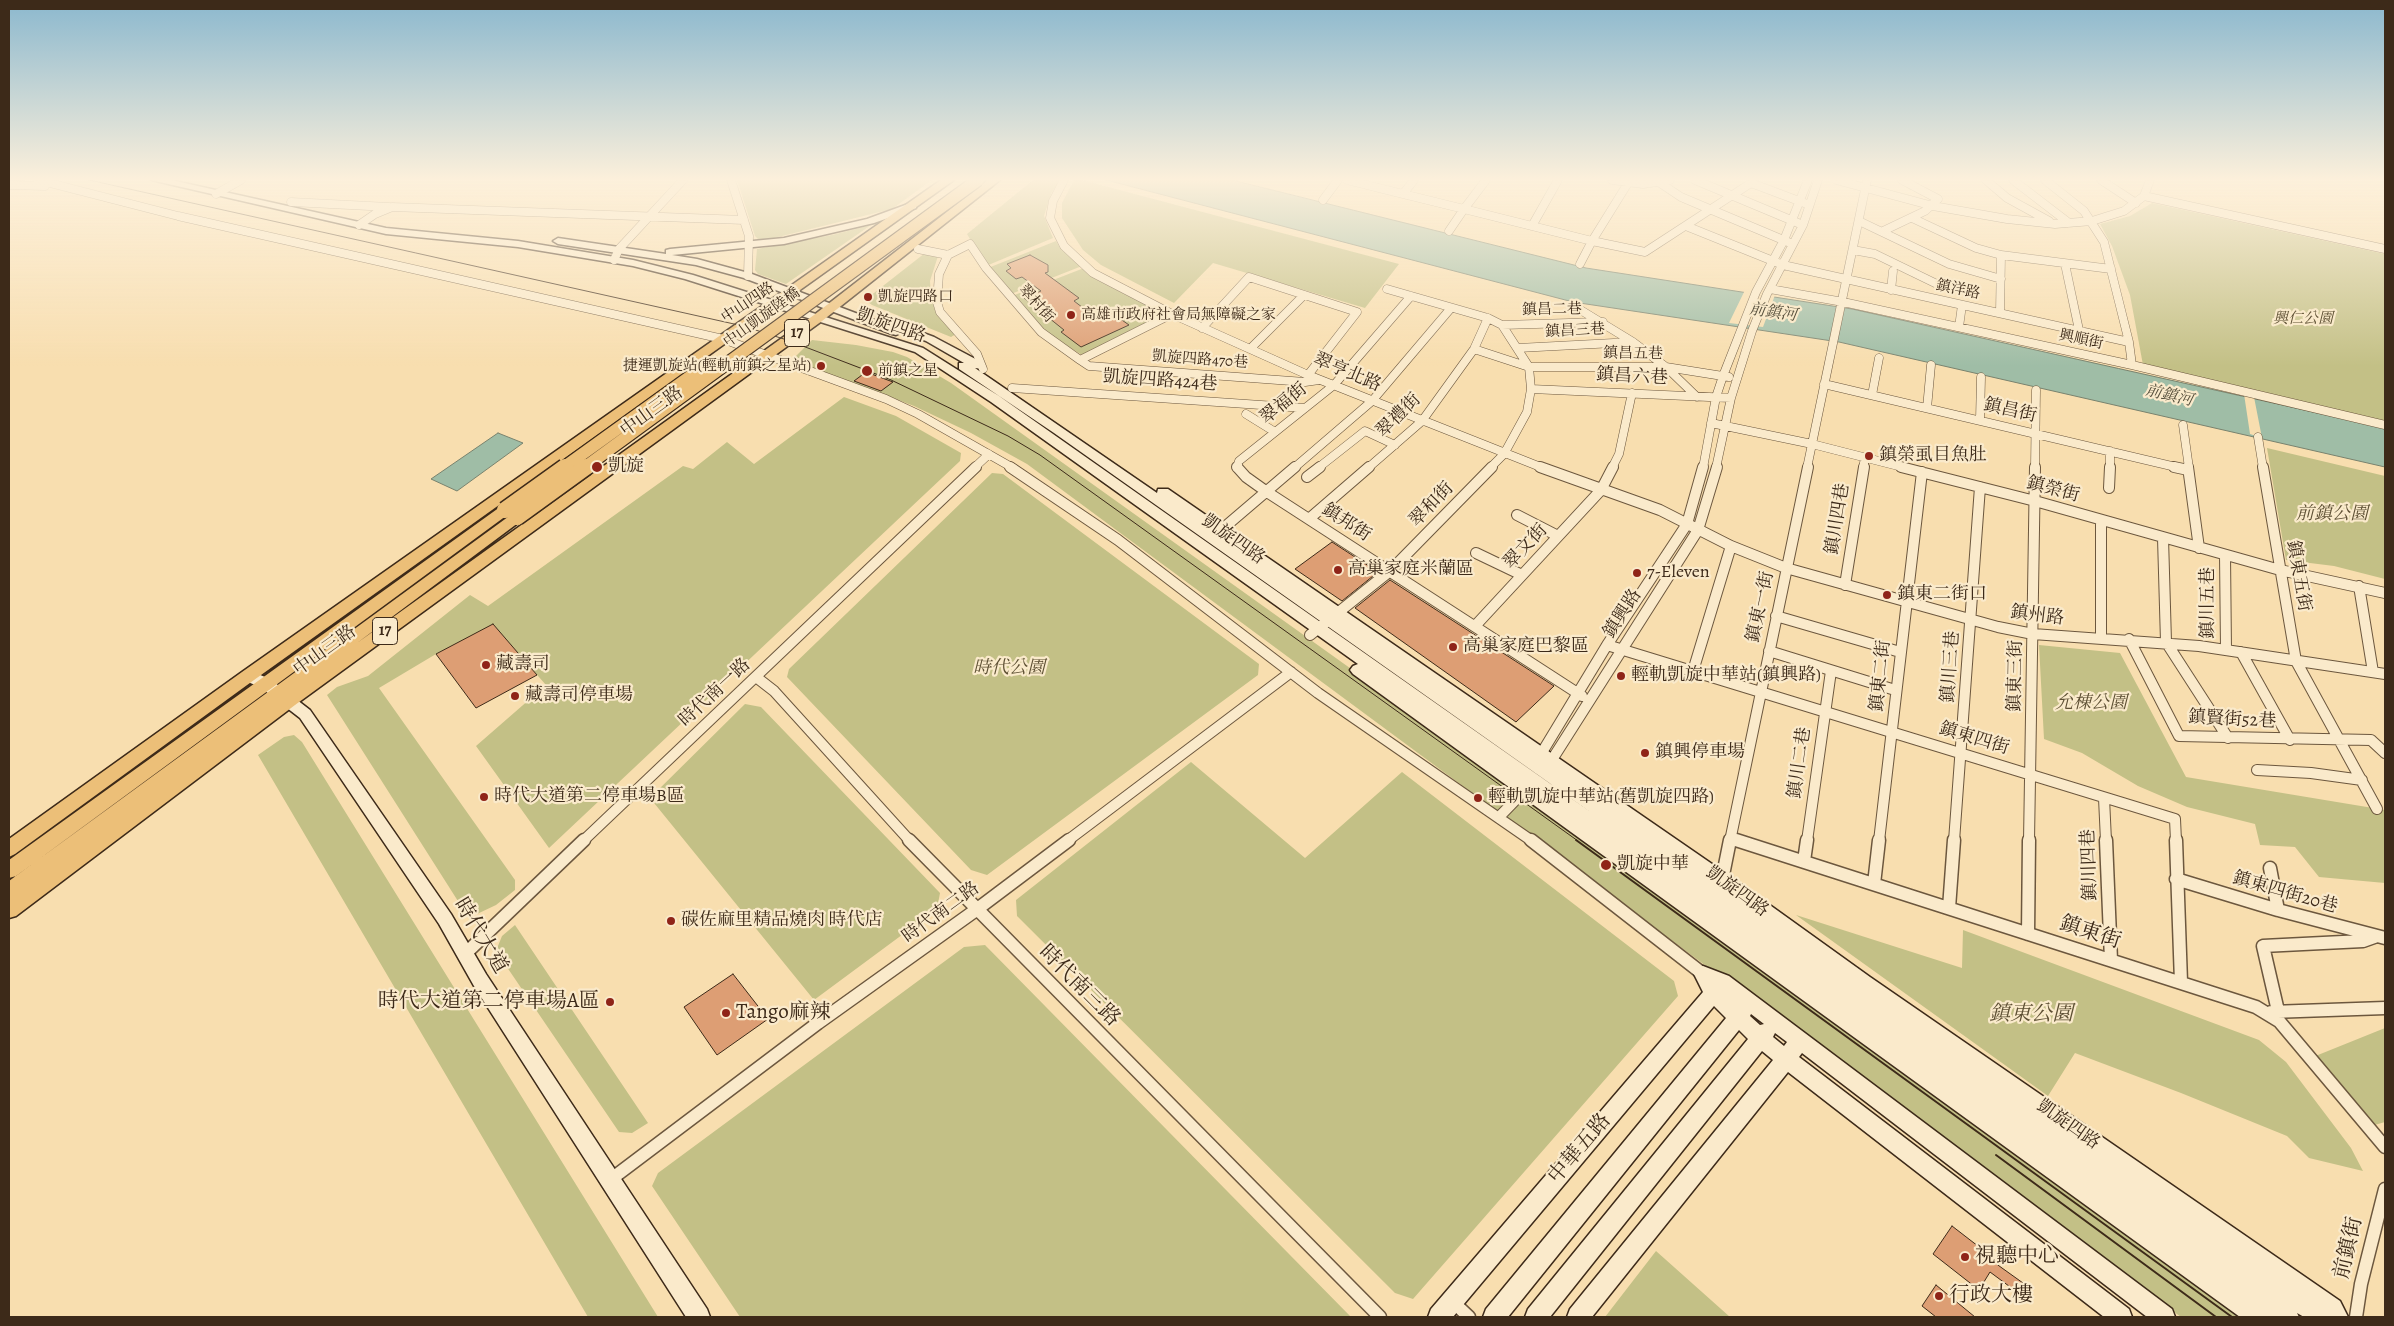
<!DOCTYPE html>
<html>
<head>
<meta charset="utf-8">
<style>
	body { margin:0 }
	#map { position:relative; width:2394px; height:1326px; overflow:hidden; background:#f8deaf; font-family:Alegreya,serif }
	canvas { display:block }
	.frame { position:absolute; inset:0; border:10px solid #3d2a19; pointer-events:none }
</style>
</head>
<body>
<div id="map">
<canvas width="2394" height="1326"></canvas>
<div class="frame"></div>
</div>
<script>
const c = document.querySelector('canvas').getContext('2d');
c.lineJoin = 'round';
function paint(path, color) { c.fillStyle = color; c.fill(path, 'evenodd'); }
const shape = rows => new Path2D(rows.map(r => 'M' + r).join(''));
function trace(path, color, width, dash) { c.strokeStyle = color; c.lineWidth = width; c.lineCap = dash ? 'butt' : 'round'; c.setLineDash(dash || []); c.stroke(path); }
function write(font, color, halo, rows, align = 'center') {
  c.font = font + ' Alegreya,"Noto Serif TC",serif'; c.lineWidth = 4.5; c.setLineDash([]); c.textBaseline = 'middle'; c.strokeStyle = halo; c.fillStyle = color; for (const [text, x, y, turn = 0] of rows) {
    c.save(); c.translate(x, y); c.rotate((+turn || 0) * Math.PI / 180); c.textAlign = isNaN(turn) ? turn : align; if (halo) c.strokeText(text, 0, 0); c.fillText(text, 0, 0); c.restore();
  }
}
const green = shape([
	[737,180,932,180,892,209,770,239,758,239,755,236],
	[1033,180,1060,180,1051,194,1044,216,1053,238,986,266,967,234],
	[1074,180,1082,180,1399,264,1365,308,1213,263,1174,303,1101,265,1083,250,1062,218,1062,203],
	[2152,203,2385,254,2385,422,2143,365,2130,295,2112,246,2100,224,2130,216],
	[871,225,786,284,758,274,755,270,757,249,832,235],
	[1056,241,1060,248,1082,266,1011,294,988,268],
	[925,253,938,256,930,281,931,296,935,310,956,334,951,337,872,305,865,300],
	[1084,268,1165,313,1082,355,1043,331,1012,296],
	[812,340,856,345,893,352,907,357,951,383,1522,791,2251,1317,2181,1317,1027,464,971,433,914,406,792,360],
	[844,397,896,416,961,453,960,461,549,848,476,746,546,685,493,625,436,654,379,688,515,880,515,890,496,905,477,914,463,909,327,695,337,687,368,676,470,595,488,606,683,466,693,469,727,442,754,464],
	[2267,448,2385,476,2385,579,2334,566,2286,560],
	[992,473,1003,474,1259,664,1258,675,987,875,971,870,787,677,789,669],
	[2039,645,2120,653,2186,777,2385,810,2385,883,2319,877,2295,847,2260,845,2255,824,2187,807,2138,786,2082,753,2044,739],
	[745,704,761,707,940,893,937,909,814,1000,650,798],
	[294,735,302,742,658,1317,588,1317,258,755,284,737],
	[1191,762,1305,858,1402,772,1674,981,1678,996,1413,1299,1395,1293,1017,916,1016,900],
	[1796,915,1962,968,1963,930,2259,1040,2286,1062,2351,1148,2363,1171,2309,1158,2287,1136,2181,1093,2075,1053,2048,1096],
	[515,925,648,1123,632,1133,619,1132,496,951,502,936],
	[985,945,1351,1317,740,1317,652,1186,658,1173,964,947],
	[2385,1028,2385,1122,2364,1128,2313,1057],
	[1656,1251,1730,1317,1605,1317]
]);
const water = shape([
	[1106,180,1232,180,1586,268,1852,309,2385,428,2385,467,1839,342,1573,302,1106,180],
	[498,433,523,443,457,491,431,479,498,433]
]);
const pier = shape([
	[1745,290,1775,295,1763,327,1729,323],
	[2244,394,2254,397,2262,438,2250,434]
]);
const building = shape([
	[1030,255,1048,265,1048,272,1045,273,1079,298,1074,301,1095,317,1109,311,1129,325,1081,347,1061,332,1064,330,1024,298,1041,291,1022,277,1016,279,1006,271,1011,268,1007,264,1030,255],
	[866,372,893,382,881,391,854,381,866,372],
	[1332,542,1378,572,1342,601,1295,569,1332,542],
	[1390,580,1554,686,1516,722,1355,608,1390,580],
	[493,624,537,675,476,708,436,654,493,624],
	[733,974,768,1019,717,1055,684,1007,733,974],
	[1952,1226,1996,1260,1995,1263,2030,1288,2025,1298,1990,1272,1979,1290,1933,1254,1952,1226],
	[1936,1285,1975,1317,1936,1317,1922,1306,1936,1285]
]);
const streetFar2 = shape([
	[38,180,178,216,723,339,886,399,918,414,1013,468],
	[731,180,749,236,748,276],
	[1064,180,1053,201,1050,218,1064,246,1093,273,1172,314,1308,375,1543,468],
	[1347,180,1403,194],
	[1414,180,1403,194,1464,209,1449,231],
	[1486,180,1464,209,1532,226],
	[1558,180,1532,226,1592,241,1580,264],
	[1612,180,1643,184,1670,180],
	[1695,180,1798,223],
	[1836,180,1933,206,2007,219,2055,224,2092,221,2124,211,2144,196,2150,180],
	[1986,180,2007,198,2049,221],
	[2013,180,2069,223],
	[2101,180,2136,203],
	[1628,183,1592,241,1645,252,1751,183,1807,204],
	[1660,183,1681,197,1788,242],
	[9,185,45,186],
	[216,194,241,180],
	[2144,196,2385,249],
	[1323,200,1338,180],
	[291,202,389,207],
	[1912,218,1976,248,2001,255,2111,269],
	[1859,221,1949,264,2001,279],
	[359,225,375,214,392,207,744,220],
	[1686,226,1783,265,2129,342,2104,242,2084,211,2045,180],
	[1883,231,1925,211,1938,199,1902,180],
	[918,249,948,255,970,244,986,268,1041,332,1080,360,1172,314],
	[1853,250,1875,254,1941,286],
	[948,255,939,274,937,302,940,312,977,354,983,369],
	[614,260,619,249,683,180],
	[2065,264,2079,330],
	[1387,289,1488,318,1502,325,1529,367,1531,389,1527,412,1504,454,1490,468],
	[1770,289,1843,302,2132,365,2385,425],
	[1891,290,1893,271],
	[1574,306,1633,342,1666,367,1697,397],
	[2000,313,2001,255],
	[1502,325,1603,322],
	[1959,327,1962,305],
	[1202,328,1249,277,1357,312,1308,375],
	[2129,342,2132,365],
	[1251,348,1304,295],
	[1518,348,1633,342],
	[1474,349,1529,367,1666,367,1729,377],
	[1080,360,1089,366,1305,382,1319,380],
	[1824,384,2180,468],
	[1012,388,1305,408],
	[1531,389,1731,398],
	[1872,395,1879,358],
	[1927,408,1931,365],
	[1246,414,1275,432],
	[1980,420,1981,377],
	[1711,423,1812,444,1906,468],
	[2183,425,2189,468],
	[2258,437,2263,468],
	[974,468,989,454],
	[1237,468,1239,461,1334,385,1411,296],
	[1294,468,1372,401,1451,308],
	[1318,468,1365,431,1395,445],
	[1368,468,1422,421,1474,349,1488,318],
	[1612,468,1619,454,1632,393],
	[1703,468,1716,397,1723,376,1756,292,1784,240,1808,180],
	[1716,468,1731,398,1752,331,1767,294,1803,225,1818,180],
	[1807,468,1867,180],
	[1863,468,1865,458],
	[2035,468,2036,390],
	[2110,468,2110,451]
]);
const streetFar1 = shape([
	[1010,467,1118,540,1318,693,1532,841],
	[1237,467,1246,477,1267,492,1582,696],
	[1540,467,1660,510,1731,546,1786,568,1998,627,2033,634,2199,646,2385,674],
	[1901,467,2035,501,2280,570,2385,593],
	[2174,467,2188,470],
	[2188,467,2199,548],
	[2263,467,2296,661,2377,809],
	[1307,477,1320,467],
	[2109,488,2110,467],
	[1517,515,1558,536],
	[1310,518,1369,467],
	[2101,520,2101,638],
	[1220,531,1295,467],
	[2163,538,2166,642,2228,738],
	[1476,553,1522,575],
	[2225,555,2226,650],
	[1845,585,1864,467],
	[2359,586,2373,672],
	[1776,616,1900,652],
	[1475,626,1601,490,1613,467],
	[1310,635,1390,571,1492,467],
	[2129,639,2179,736,2371,740,2385,753],
	[1607,645,2175,819,2176,841],
	[1769,651,1895,690],
	[2241,652,2290,740],
	[1693,671,1731,546],
	[756,677,774,691,910,841],
	[1538,759,1607,645,1687,524,1703,467],
	[1548,766,1698,530,1717,467],
	[2257,770,2311,773,2362,780],
	[2104,798,2106,841],
	[1499,817,1529,786],
	[1730,838,1740,841],
	[583,841,976,467],
	[1067,841,1291,672],
	[1730,841,1808,467],
	[1807,841,1831,671],
	[1879,841,1922,472],
	[1954,841,1980,487],
	[2029,841,2035,467]
]);
const street = shape([
	[909,840,1380,1317],
	[1531,840,1703,974],
	[1736,840,2256,1007,2279,1021,2385,1147],
	[2106,840,2111,960],
	[2176,840,2181,982],
	[1804,861,1807,840],
	[2270,868,2278,910],
	[2176,879,2278,910,2385,938],
	[1722,880,1730,840],
	[1874,884,1879,840],
	[1949,908,1954,840],
	[2028,934,2029,840],
	[464,955,584,840],
	[2278,1011,2263,946,2363,941,2377,936],
	[2271,1012,2385,1008],
	[610,1180,818,1023,976,910,1069,840],
	[1452,1301,1469,1317],
	[2356,1317,2361,1284,2385,1189]
]);
const secondary = shape([
	[151,180,171,180,386,228,518,241,633,260,693,275,923,348,999,396,1599,818,1054,433,959,369,959,363,964,363,926,341,902,332,896,335,892,334,744,278,696,265,558,244,553,241,558,238,666,254,666,250,670,249,784,238,867,219,908,204,916,204,916,208,874,223,784,244,672,255,697,259,752,274,882,323,887,320,891,321,934,337,983,363,983,369,975,368,1157,493,1158,489,1168,489,1728,875,1870,977,2340,1301,2348,1317,2304,1317,2297,1313,2299,1317,2240,1317,1353,674,1350,670,1353,666,1358,664,991,402,915,352,685,279,633,266,518,247,386,234,151,180],
	[248,670,270,679,310,710,451,914,486,974,707,1309,710,1317,686,1317,474,986,439,924,300,718,260,687,243,680,240,676,243,672,248,670],
	[1703,966,1729,976,2172,1309,2175,1317,2147,1317,1802,1053,1799,1057,2129,1309,2132,1317,2104,1317,1788,1072,1592,1317,1567,1317,1570,1309,1773,1060,1762,1051,1550,1317,1525,1317,1528,1309,1748,1039,1739,1030,1508,1317,1483,1317,1486,1309,1726,1018,1714,1006,1453,1317,1428,1317,1431,1309,1703,992,1694,974,1697,968,1703,966],
	[1751,1014,1764,1024,1760,1025,1750,1016,1751,1014],
	[1775,1033,1787,1042,1784,1046,1773,1037,1775,1033]
]);
const primary = shape([
	[941,180,954,180,254,680,15,854,9,857,9,839,242,672,941,180],
	[988,180,1000,180,822,321,295,705,16,916,9,918,9,881,512,514,522,514,524,517,522,520,357,643,814,315,988,180],
	[505,505,512,510,510,513,16,876,9,878,9,860,500,507,505,505]
]);
const tramFar1 = shape([
	[89,180,743,326,787,340,889,379,1008,436,1040,455,1578,841]
]);
const tram = shape([
	[1576,840,2232,1317],
	[1996,1155,2216,1317]
]);
const primaryBridgeFar1 = shape([
	[563,468,699,370],
	[584,468,978,180]
]);
const primaryBridge = shape([
	[505,510,565,467],
	[517,517,586,467]
]);
const markers = [
	[868,297,5,"#8f2418"],
	[1071,315,5,"#8f2418"],
	[821,366,5,"#8f2418"],
	[867,371,6,"#8f2418"],
	[1869,456,5,"#8f2418"],
	[597,467,6,"#8f2418"],
	[1338,570,5,"#8f2418"],
	[1637,573,5,"#8f2418"],
	[1887,595,5,"#8f2418"],
	[1453,647,5,"#8f2418"],
	[486,665,5,"#8f2418"],
	[1621,676,5,"#8f2418"],
	[515,696,5,"#8f2418"],
	[1645,753,5,"#8f2418"],
	[484,797,5,"#8f2418"],
	[1478,798,5,"#8f2418"],
	[1606,865,6,"#8f2418"],
	[671,921,5,"#8f2418"],
	[610,1002,5,"#8f2418"],
	[726,1013,5,"#8f2418"],
	[1965,1257,5,"#8f2418"],
	[1939,1296,5,"#8f2418"]
];
const farStreetnames = [
	["鎮洋路",1958,290,12],
	["中山四路",748,303,-34],
	["翠村街",1036,304,48],
	["鎮昌二巷",1552,310,-1],
	["中山凱旋陸橋",762,318,-36],
	["鎮昌三巷",1575,331,-3],
	["興順街",2081,340,12],
	["鎮昌五巷",1633,354,1],
	["凱旋四路470巷",1200,360,4]
];
const farPoinames = [
	["凱旋四路口",878,297],
	["高雄市政府社會局無障礙之家",1081,315],
	["捷運凱旋站(輕軌前鎮之星站)",811,366,"right"],
	["前鎮之星",878,371]
];
const farParknames = [
	["興仁公園",2303,319]
];
const farWaternames = [
	["前鎮河",1773,313,8],
	["前鎮河",2169,396,13]
];
const shields = [
	[797,333,25],
	[385,631,25]
];
const shieldNames = [
	["17",797,333],
	["17",385,631]
];
const streetNames = [
	["凱旋四路",891,326,19],
	["翠亨北路",1347,373,23],
	["鎮昌六巷",1632,377,3],
	["凱旋四路424巷",1160,381,4],
	["翠福街",1284,404,-39],
	["鎮昌街",2010,411,13],
	["中山三路",652,412,-36],
	["翠禮街",1399,416,-45],
	["鎮榮街",2053,490,15],
	["翠和街",1432,505,-46],
	["鎮川四巷",1838,519,-81],
	["鎮邦街",1346,523,33],
	["凱旋四路",1233,540,35],
	["翠文街",1526,547,-47],
	["鎮東五街",2298,576,80],
	["鎮川五巷",2209,603,-90],
	["鎮東一街",1761,607,-78],
	["鎮興路",1623,614,-57],
	["鎮州路",2037,616,7],
	["中山三路",325,651,-36],
	["鎮川三巷",1951,667,-86],
	["鎮東二街",1881,676,-84],
	["鎮東三街",2016,676,-89],
	["時代南一路",715,693,-43],
	["鎮賢街52巷",2232,720,3],
	["鎮東四街",1974,739,17],
	["鎮川二巷",1800,763,-82],
	["鎮川四巷",2090,865,-92],
	["凱旋四路",1737,892,36],
	["鎮東四街20巷",2285,893,16],
	["時代南二路",941,913,-36],
	["凱旋四路",2068,1125,35]
];
const poiNames = [
	["鎮榮虱目魚肚",1879,456],
	["凱旋",608,467],
	["高巢家庭米蘭區",1348,570],
	["7-Eleven",1647,573],
	["鎮東二街口",1897,595],
	["高巢家庭巴黎區",1463,647],
	["藏壽司",496,665],
	["輕軌凱旋中華站(鎮興路)",1631,676],
	["藏壽司停車場",525,696],
	["鎮興停車場",1655,753],
	["時代大道第二停車場B區",494,797],
	["輕軌凱旋中華站(舊凱旋四路)",1488,798],
	["凱旋中華",1617,865],
	["碳佐麻里精品燒肉 時代店",681,921]
];
const parkNames = [
	["前鎮公園",2332,515],
	["時代公園",1009,669],
	["允棟公園",2091,704]
];
const nearStreetnames = [
	["鎮東街",2090,933,18],
	["時代大道",480,936,59],
	["時代南三路",1079,986,45],
	["中華五路",1580,1149,-50],
	["前鎮街",2349,1248,-77]
];
const nearPoinames = [
	["時代大道第二停車場A區",600,1002,"right"],
	["Tango麻辣",736,1013],
	["視聽中心",1975,1257],
	["行政大樓",1949,1296]
];
const nearParknames = [
	["鎮東公園",2031,1015]
];
paint(green, '#c3c086');
paint(water, '#9fbda6');
trace(water, '#78826e', 1);
paint(pier, '#f8deaf');
paint(building, '#dd9e74');
trace(building, '#3d2a19', 1);
trace(streetFar2, '#6c573e', 9);
trace(streetFar1, '#6c573e', 12);
trace(street, '#6c573e', 15);
trace(secondary, '#3d2a19', 3);
trace(primary, '#3d2a19', 3);
trace(streetFar2, '#faeacb', 8);
trace(streetFar1, '#faeacb', 10);
trace(street, '#faeacb', 12);
paint(secondary, '#faeacb');
paint(primary, '#ecbf78');
trace(tramFar1, '#3d2a19', 1);
trace(tram, '#3d2a19', 2);
trace(primaryBridgeFar1, '#3d2a19', 14, []);
trace(primaryBridge, '#3d2a19', 19, []);
trace(primaryBridgeFar1, '#ecbf78', 12);
trace(primaryBridge, '#ecbf78', 16);
const sky = c.createLinearGradient(0, 0, 0, 366);
sky.addColorStop(0, '#8bb8ce');
sky.addColorStop(0.49, '#fcf0db');
sky.addColorStop(1, '#fcf0db00');
c.fillStyle = sky;
c.fillRect(0, 0, 2394, 366);
for (const [x, y, r, color] of markers) { const dot = new Path2D(); dot.arc(x, y, r, 0, 2 * Math.PI); c.fillStyle = color; c.fill(dot); trace(dot, '#faeacb', 2); }
write('15px', '#3d2a19', '#faeacb', farStreetnames);
write('15px', '#3d2a19', '#faeacb', farPoinames, 'left');
write('italic 15px', '#5e5034', '#faeacb', farParknames);
write('italic 16px', '#564f3c', '#faeacb', farWaternames);
for (const [x, y, w] of shields) { const box = new Path2D(); box.roundRect(x - w / 2, y - 13.5, w, 27, 4); c.fillStyle = '#faeacb'; c.fill(box); trace(box, '#3d2a19', 1); }
write('bold 16px', '#3d2a19', null, shieldNames);
write('18px', '#3d2a19', '#faeacb', streetNames);
write('18px', '#3d2a19', '#faeacb', poiNames, 'left');
write('italic 18px', '#5e5034', '#faeacb', parkNames);
write('21px', '#3d2a19', '#faeacb', nearStreetnames);
write('21px', '#3d2a19', '#faeacb', nearPoinames, 'left');
write('italic 21px', '#5e5034', '#faeacb', nearParknames);
</script>
</body>
</html>
